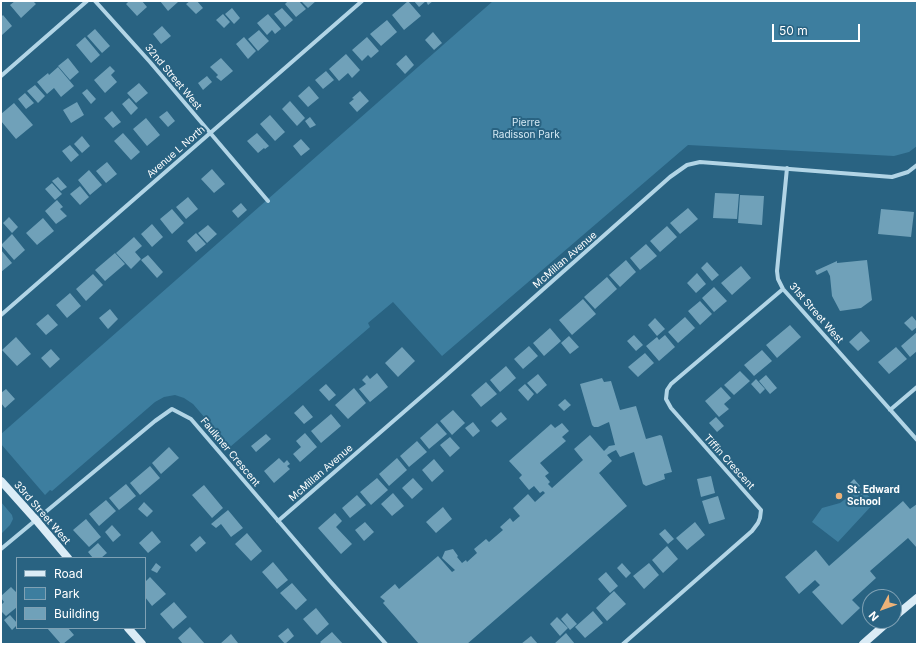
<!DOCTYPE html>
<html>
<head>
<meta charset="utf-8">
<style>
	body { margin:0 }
	#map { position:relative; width:918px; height:645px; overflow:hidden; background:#296382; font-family:Inter,sans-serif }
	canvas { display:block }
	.frame { position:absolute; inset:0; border:2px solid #fff; pointer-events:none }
	.legend { position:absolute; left:16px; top:557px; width:130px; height:72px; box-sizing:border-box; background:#296382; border:1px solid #7fa1b4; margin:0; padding:5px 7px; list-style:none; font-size:12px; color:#fff }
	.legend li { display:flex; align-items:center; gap:8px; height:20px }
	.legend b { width:20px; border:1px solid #7fa1b4 }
	.north { position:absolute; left:862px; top:589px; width:40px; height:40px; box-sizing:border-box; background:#296382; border:1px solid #7fa1b4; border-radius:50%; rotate:229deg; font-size:11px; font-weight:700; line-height:16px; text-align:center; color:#fff }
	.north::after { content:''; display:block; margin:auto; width:14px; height:18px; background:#edb278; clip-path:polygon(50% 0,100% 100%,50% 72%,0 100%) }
	.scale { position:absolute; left:772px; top:24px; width:88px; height:18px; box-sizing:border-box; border:2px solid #fff; border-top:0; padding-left:5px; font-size:12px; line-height:14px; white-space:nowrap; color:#fff; -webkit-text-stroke:3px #296382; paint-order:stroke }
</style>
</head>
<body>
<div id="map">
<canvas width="918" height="645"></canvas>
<div class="frame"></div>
<ul class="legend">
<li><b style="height:5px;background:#dbecf6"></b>Road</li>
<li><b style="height:11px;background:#3d7e9f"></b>Park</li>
<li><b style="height:11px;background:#70a1b9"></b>Building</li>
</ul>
<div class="north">N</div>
<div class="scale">50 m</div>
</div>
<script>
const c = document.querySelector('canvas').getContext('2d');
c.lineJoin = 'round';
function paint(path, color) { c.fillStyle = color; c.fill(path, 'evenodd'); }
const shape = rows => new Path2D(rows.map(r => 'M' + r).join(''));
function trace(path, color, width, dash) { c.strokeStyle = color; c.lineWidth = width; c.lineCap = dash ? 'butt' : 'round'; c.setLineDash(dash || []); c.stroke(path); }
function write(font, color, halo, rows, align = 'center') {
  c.font = font + ' Inter,sans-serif'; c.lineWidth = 4; c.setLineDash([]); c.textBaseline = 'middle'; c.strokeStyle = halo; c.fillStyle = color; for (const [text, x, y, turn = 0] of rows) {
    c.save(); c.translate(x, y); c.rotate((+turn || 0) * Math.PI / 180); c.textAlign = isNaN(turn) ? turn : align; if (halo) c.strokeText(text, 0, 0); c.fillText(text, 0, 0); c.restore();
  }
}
const green = shape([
	[493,1,917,1,917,146,909,152,894,156,688,145,442,356,393,302,368,323,370,327,230,447,193,404,184,398,175,395,164,397,155,402,52,491,50,490,45,495,1,444,1,434],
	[860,488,875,502,838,542,812,522,822,508,840,503],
	[1,502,12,515,13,519,10,525,1,534]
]);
const building = shape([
	[15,1,33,1,36,4,21,18,10,5],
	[129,1,142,1,147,7,137,16,126,4],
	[160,1,177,1,178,2,168,11],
	[190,1,197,1,203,8,196,14,186,4],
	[288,1,299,1,306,9,296,17,285,4],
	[301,1,316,1,308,8],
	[408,1,421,16,404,30,392,15],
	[414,1,433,1,428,5,426,1,419,7],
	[232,8,240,18,234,24,225,14],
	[282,8,293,20,285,27,274,14],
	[223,14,230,22,224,28,216,20],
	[268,14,281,29,275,34,272,30,267,35,257,23],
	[3,15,12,26,2,35,1,33,1,17],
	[387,20,397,32,381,46,370,34],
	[162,26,171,36,161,44,153,34],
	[95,29,110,46,102,53,87,36],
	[259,30,269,41,258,51,248,39],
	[433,32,442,43,434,50,425,40],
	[85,37,100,55,91,63,76,45],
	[244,37,256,51,248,59,236,44],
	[367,37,379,51,371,58,368,55,362,61,352,50],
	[346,54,360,70,352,78,348,73,339,81,329,69],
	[406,55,414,65,405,74,396,64],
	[68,58,79,72,70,80,58,66],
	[221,58,233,71,221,81,216,77,218,75,210,67],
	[110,66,115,71,111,75,117,82,105,93,94,80],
	[58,67,74,86,61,97,54,88,47,94,37,82,48,73,49,75],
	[326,71,334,80,323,89,315,80],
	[207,76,212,82,203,90,198,83],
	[139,83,148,93,136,103,127,93],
	[35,85,45,96,38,103,27,91],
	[309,86,319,98,308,107,298,96],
	[87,89,96,99,91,104,82,93],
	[360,91,369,101,357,112,349,103,354,99,352,98],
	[25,93,34,103,26,109,18,99],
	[129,98,138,108,131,115,122,104],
	[290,101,305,118,297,126,282,109],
	[77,102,84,115,71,123,63,110],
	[14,103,33,125,16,139,1,121,1,114],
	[112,111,121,122,113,128,104,118],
	[167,111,175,121,168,127,159,117],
	[270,115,285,132,275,141,260,124],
	[310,117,316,125,310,128,305,121],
	[146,118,160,135,147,146,133,129],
	[123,133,140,152,131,160,114,141],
	[257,133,269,146,265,149,264,148,258,153,247,141],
	[82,136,90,146,82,153,74,144],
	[301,139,310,149,301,156,293,146],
	[70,145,79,155,71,162,62,151],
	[107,162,117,174,106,183,96,171],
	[212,169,225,184,214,193,201,179],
	[89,170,102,185,90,195,78,180],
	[58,177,67,187,61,191,52,181],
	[52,183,62,194,55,200,45,189],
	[80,186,89,197,80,205,70,194],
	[715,193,739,194,737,219,713,218],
	[740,195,764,196,762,225,738,223],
	[188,197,198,209,186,219,176,207],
	[57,200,63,207,60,209,67,216,56,224,45,211],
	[241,203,247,210,238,218,232,211],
	[688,208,698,219,680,234,670,223],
	[172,209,184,223,172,234,160,219],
	[881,209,914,212,911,237,878,234],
	[9,217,18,227,12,233,3,223],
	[43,218,54,231,37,245,26,233],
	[152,224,163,237,152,247,141,234],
	[208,225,217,234,207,243,198,233],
	[667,226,677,237,660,252,650,241],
	[196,233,206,244,196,252,187,241],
	[12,234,25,250,14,260,1,245],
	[134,237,142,246,135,252,141,259,131,269,116,253],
	[646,244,657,256,640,270,630,258],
	[1,250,12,263,1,272],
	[115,253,125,264,105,281,95,270],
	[148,255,163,272,157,278,141,260],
	[626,260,636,272,620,287,609,275],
	[867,260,872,300,861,308,840,311,832,296,830,276,827,270,817,275,815,271,837,261,837,263],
	[707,262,719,275,712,281,701,268],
	[741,266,751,278,732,295,721,283],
	[697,273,706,284,696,293,687,283],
	[93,274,103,285,86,301,76,289],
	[607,277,617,289,595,309,584,297],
	[714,287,727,301,714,312,702,298],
	[70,293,81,306,67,318,56,305],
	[583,299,596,314,572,335,559,320],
	[700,301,712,314,700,325,688,311],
	[110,309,118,319,108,329,99,318],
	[48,314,58,325,46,335,36,324],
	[912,316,917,322,917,327,912,331,904,323],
	[685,317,695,328,678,343,668,332],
	[655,318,665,329,657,336,648,325],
	[790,325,801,337,777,358,766,345],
	[550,328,561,341,544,356,533,343],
	[861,331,870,341,858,351,849,342],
	[917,332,917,351,910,357,901,346],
	[634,335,643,345,636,351,627,341],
	[665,335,675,347,659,361,646,346,657,337,659,340],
	[569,336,579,347,570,354,561,343],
	[16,337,31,354,17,366,2,350],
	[529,346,538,356,523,369,514,359],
	[402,347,415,361,398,377,385,363],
	[896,347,907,359,889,374,878,362],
	[51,349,60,359,50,368,41,358],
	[762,350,772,361,754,376,744,365],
	[645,353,654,363,638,377,628,367],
	[506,366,516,378,500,392,490,380],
	[740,371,750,381,734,395,724,385],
	[377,373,388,387,370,402,359,389,366,384,362,380,367,375,370,379],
	[538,374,547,385,537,394,527,383],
	[766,375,777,388,770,394,759,381],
	[602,378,604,382,611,381,620,410,636,406,646,439,660,435,662,436,672,472,664,474,665,479,646,486,643,484,634,452,620,457,616,450,612,452,607,455,612,461,599,473,627,506,467,644,419,644,383,603,385,601,380,597,395,584,399,589,438,556,452,572,455,570,442,558,445,551,453,549,458,556,457,557,462,563,466,560,467,562,477,553,474,549,486,539,489,542,503,530,500,527,510,518,513,522,520,516,513,508,528,494,535,502,545,493,543,491,540,493,534,486,529,490,519,478,522,475,509,461,551,424,555,428,562,423,569,431,562,437,566,441,540,463,549,473,545,476,550,482,548,484,552,488,583,460,574,449,590,435,604,451,609,446,615,445,609,422,598,427,594,427,592,425,580,384],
	[756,379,765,389,760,394,751,384],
	[486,382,497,394,481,407,471,395],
	[326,384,336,395,329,401,319,390],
	[525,384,534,394,528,401,518,390],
	[721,387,731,398,724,404,729,409,719,417,705,401],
	[354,388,366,403,348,419,335,405],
	[6,389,15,399,5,408,1,403,1,393],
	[565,399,571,405,564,411,558,405],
	[303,405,313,417,304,424,294,413],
	[453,410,465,423,452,435,440,421],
	[501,412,507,419,497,427,491,421],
	[331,414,341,426,321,443,311,431],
	[716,417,724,426,717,432,709,423],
	[473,422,480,431,473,437,465,428],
	[437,423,447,434,429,449,420,438],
	[305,433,317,447,300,462,293,454,301,447,296,441],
	[266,434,271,439,256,452,251,446],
	[450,437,460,448,450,457,440,445],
	[417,441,427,452,409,467,400,456],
	[169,447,179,458,161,474,152,463],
	[279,458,284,463,287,460,290,464,287,466,290,469,274,483,264,471],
	[397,458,407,470,389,486,379,474],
	[434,459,444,471,432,482,422,470],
	[150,466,160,478,140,495,130,483],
	[711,476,715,493,701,497,697,479],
	[377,478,388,490,371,505,360,492],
	[413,478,423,489,412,499,402,488],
	[854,479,860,486,856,489,850,483],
	[126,484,136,496,119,510,109,498],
	[204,485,223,508,212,518,192,495],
	[393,493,404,506,392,516,381,504],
	[357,495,366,505,350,518,342,508],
	[718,496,725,519,709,524,702,501],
	[106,500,116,511,99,526,89,514],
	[903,501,910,509,917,504,917,548,908,538,870,571,876,578,852,600,860,608,842,625,812,592,820,585,815,580,799,594,785,577,816,550,829,566],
	[144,502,153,511,147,517,138,509],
	[443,507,452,519,436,533,426,522],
	[228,510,243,528,231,537,221,524,216,528,211,524],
	[335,513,342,521,336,527,352,544,341,554,318,528],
	[86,519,101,537,89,547,73,530],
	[365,522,374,532,364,541,355,530],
	[695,522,705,535,687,550,676,538],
	[112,525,121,535,113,542,105,532],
	[665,529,674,539,668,544,659,534],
	[152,531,161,542,148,553,139,543],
	[247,533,262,551,251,561,235,544],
	[200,536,206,543,196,552,190,545],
	[98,543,107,553,101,558,93,558,88,552],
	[667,546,678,559,663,573,652,560],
	[273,562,288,580,277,589,262,572],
	[156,563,161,567,157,573,151,570],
	[622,563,631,573,626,578,617,568],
	[649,563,659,575,644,589,633,576],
	[606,572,618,586,610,593,598,579],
	[150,577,166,594,152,606,145,597,145,582],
	[292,583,307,600,296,610,280,593],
	[11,587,17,593,17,607,6,616,1,611,1,605,4,602,1,598,1,596],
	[614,591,626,604,607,621,596,608],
	[174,602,187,617,173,629,160,614],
	[316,608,329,624,317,635,303,619],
	[593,611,603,623,585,638,575,627],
	[567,613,577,624,570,630,561,619],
	[10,615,17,623,17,625,12,630,4,620],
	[557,617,568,628,560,636,550,624],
	[190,627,205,644,183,644,178,638],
	[47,628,68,628,74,635,63,644,61,644],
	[288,628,294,636,285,644,278,636],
	[332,632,343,644,322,644,320,642],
	[566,633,575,644,554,644],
	[231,634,238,643,220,644],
	[531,636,538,644,521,644]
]);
const minor = shape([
	[95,1,150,62,268,201],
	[1,76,87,1],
	[787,168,777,271,778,279,783,289,917,440],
	[1,315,362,1],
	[890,410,917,387],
	[278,521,443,378,670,177,687,165,700,162,892,177,908,172,917,165],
	[1,549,155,421,172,409,191,419,329,580,386,644],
	[623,644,752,531,758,523,760,518,761,510,671,408,666,399,667,390,671,384,783,289]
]);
const secondary = shape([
	[1,481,36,520,68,558],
	[894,617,917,598],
	[128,628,142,644],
	[863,644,889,621]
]);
const markers = [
	[839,496,4,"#edb278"]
];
const streetNames = [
	["32nd Street West",173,77,50],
	["Avenue L North",176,152,-41],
	["McMillan Avenue",565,260,-41],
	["31st Street West",816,313,49],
	["Faulkner Crescent",230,452,50],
	["Tiffin Crescent",729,462,48],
	["McMillan Avenue",321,473,-41],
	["33rd Street West",42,513,49]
];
const parkNames = [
	["Pierre",526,123],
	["Radisson Park",526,135]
];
const poiNames = [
	["St. Edward",847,490],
	["School",847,502]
];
paint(green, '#3d7e9f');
paint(building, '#70a1b9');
trace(minor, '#b2d5e6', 4);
trace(secondary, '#dbecf6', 8);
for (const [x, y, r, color] of markers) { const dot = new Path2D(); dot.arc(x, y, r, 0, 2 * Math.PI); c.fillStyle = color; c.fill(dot); trace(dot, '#296382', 1.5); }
write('10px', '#fff', '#296382', streetNames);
write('10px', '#d5eaf5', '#296382', parkNames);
write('bold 10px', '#fff', '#296382', poiNames, 'left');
</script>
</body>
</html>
